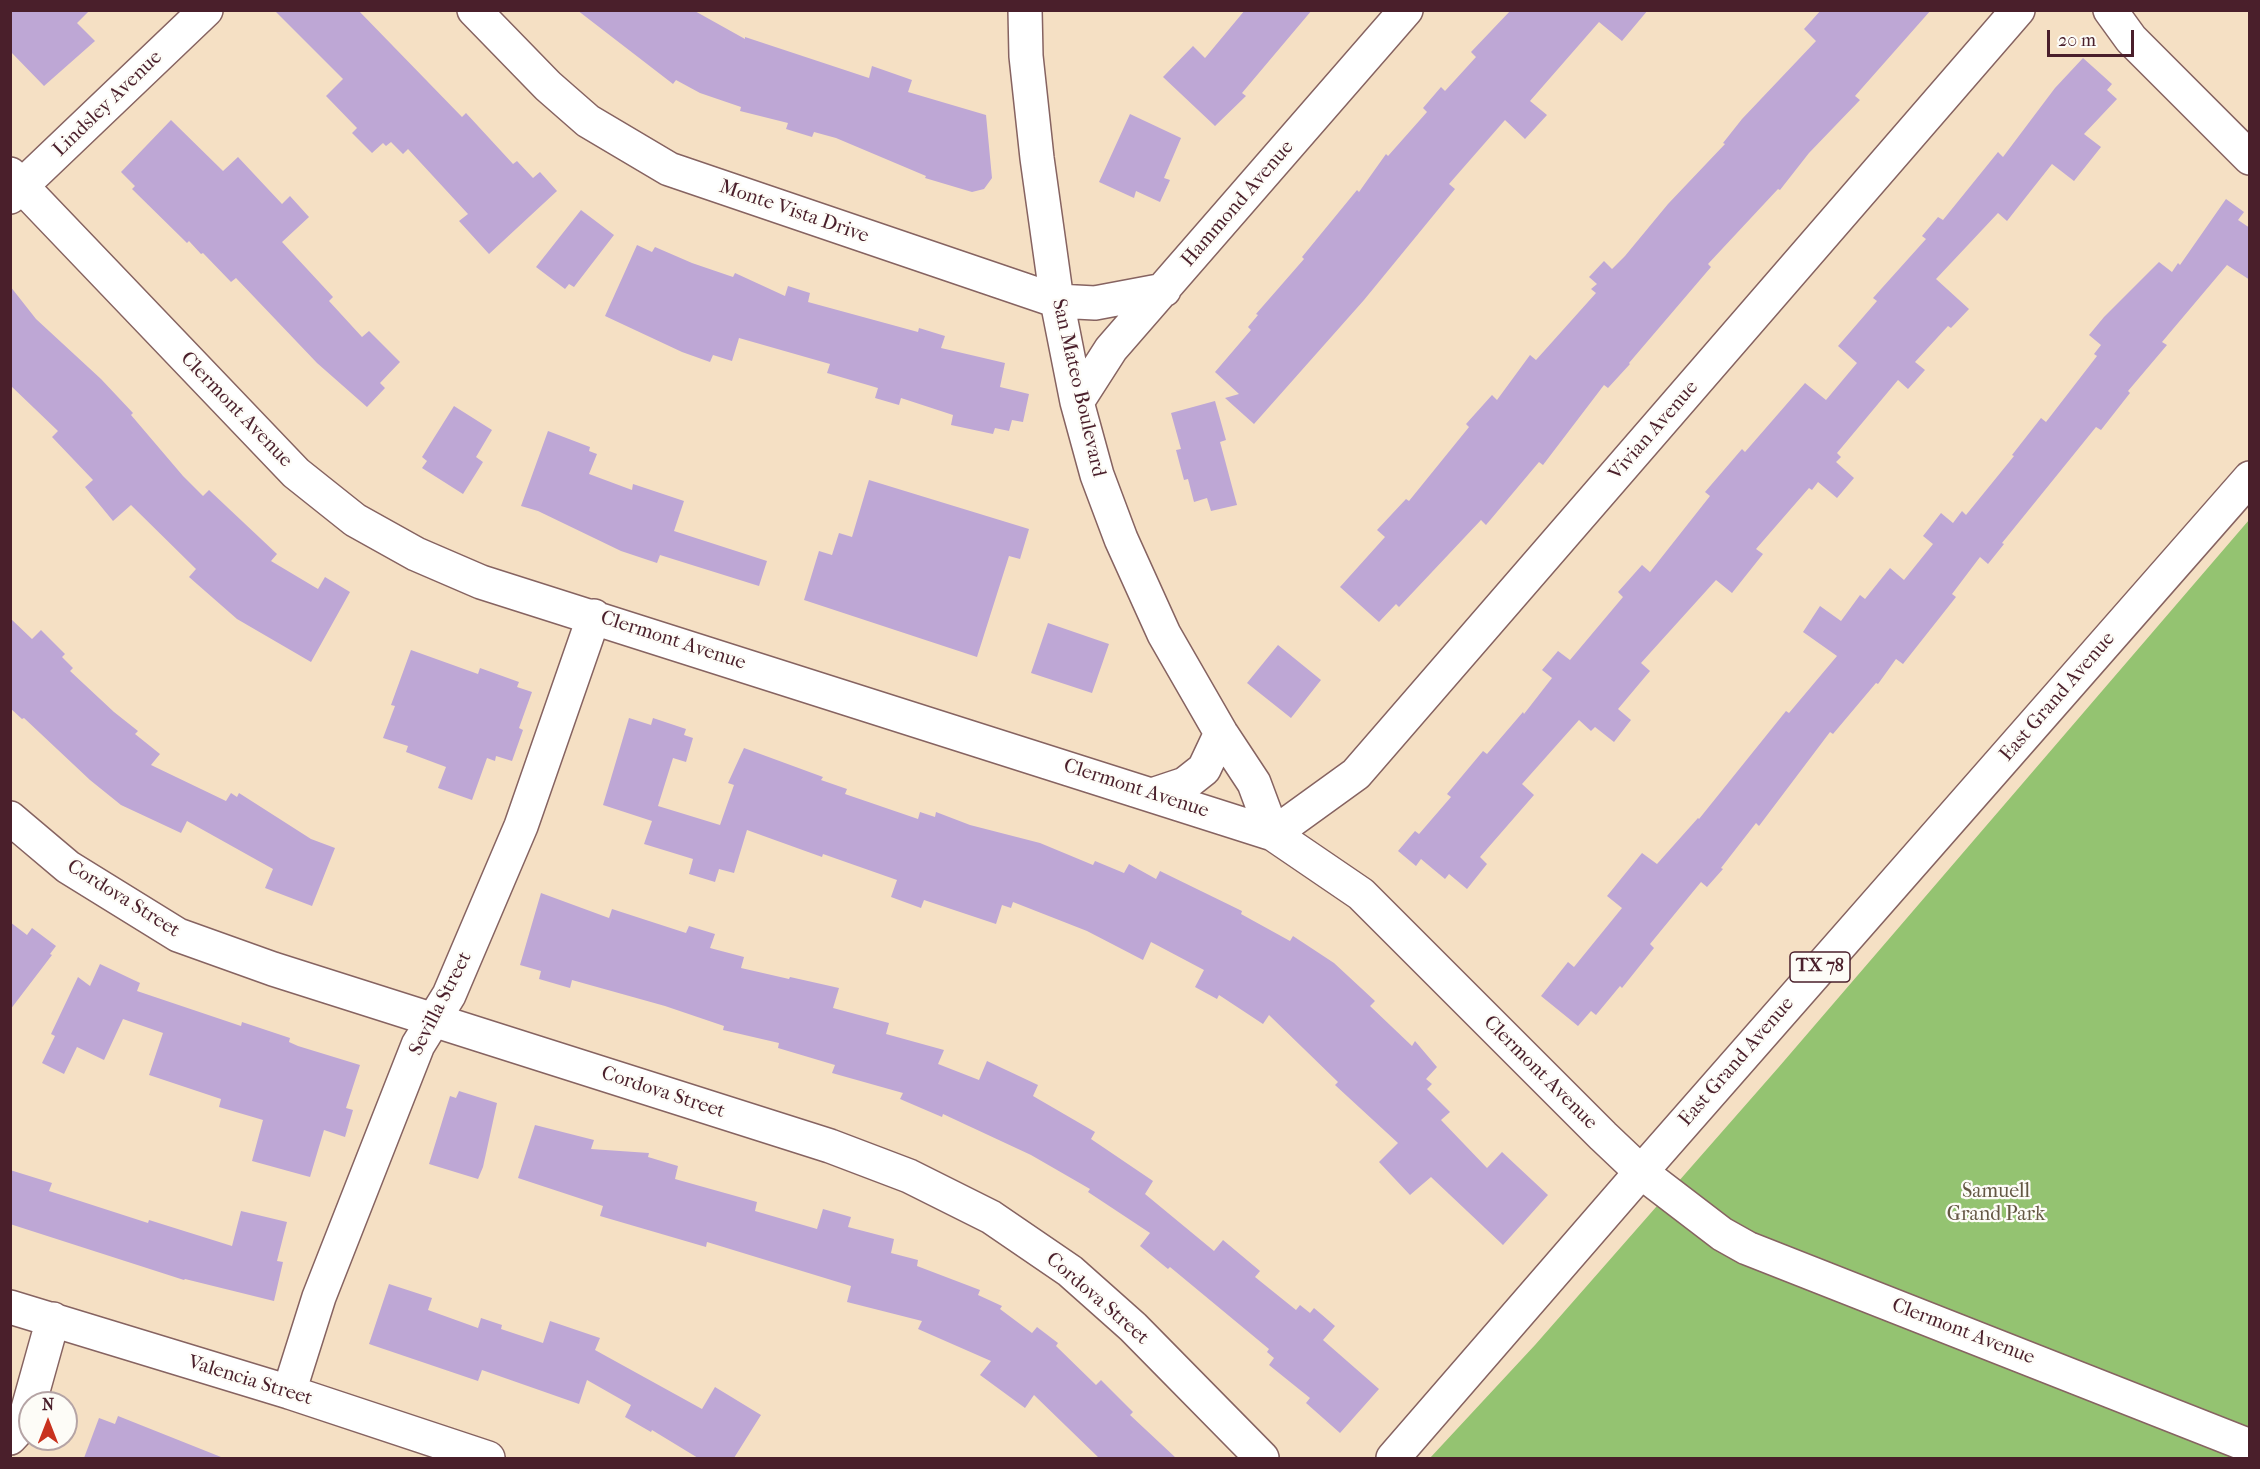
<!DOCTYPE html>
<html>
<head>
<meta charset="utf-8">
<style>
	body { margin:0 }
	#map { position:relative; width:2260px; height:1469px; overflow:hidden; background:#f5e0c4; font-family:"IM FELL French Canon",serif }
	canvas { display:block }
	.frame { position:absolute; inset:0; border:12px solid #4a1f2b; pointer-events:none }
	.north { position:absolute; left:18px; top:1391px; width:60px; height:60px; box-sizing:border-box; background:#fdfcf7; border:2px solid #b5a4a5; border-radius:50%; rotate:0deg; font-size:16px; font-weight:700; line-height:24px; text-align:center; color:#4a1f2b }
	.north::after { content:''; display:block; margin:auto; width:21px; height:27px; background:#c8321e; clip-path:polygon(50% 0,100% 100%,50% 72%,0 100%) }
	.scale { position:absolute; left:2047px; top:30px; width:87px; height:27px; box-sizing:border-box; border:3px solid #4a1f2b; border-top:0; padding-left:8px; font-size:18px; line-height:21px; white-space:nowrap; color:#4a1f2b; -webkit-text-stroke:4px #fdfcf7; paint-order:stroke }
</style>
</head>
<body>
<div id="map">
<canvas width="2260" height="1469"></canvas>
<div class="frame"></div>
<div class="north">N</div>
<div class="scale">20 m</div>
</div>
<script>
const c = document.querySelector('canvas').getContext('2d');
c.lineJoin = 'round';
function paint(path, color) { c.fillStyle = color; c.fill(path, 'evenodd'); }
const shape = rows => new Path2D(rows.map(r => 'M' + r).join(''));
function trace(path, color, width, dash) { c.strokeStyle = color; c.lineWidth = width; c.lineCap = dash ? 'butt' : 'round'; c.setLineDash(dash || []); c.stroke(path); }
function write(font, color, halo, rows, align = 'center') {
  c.font = font + ' "IM FELL French Canon",serif'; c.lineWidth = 4.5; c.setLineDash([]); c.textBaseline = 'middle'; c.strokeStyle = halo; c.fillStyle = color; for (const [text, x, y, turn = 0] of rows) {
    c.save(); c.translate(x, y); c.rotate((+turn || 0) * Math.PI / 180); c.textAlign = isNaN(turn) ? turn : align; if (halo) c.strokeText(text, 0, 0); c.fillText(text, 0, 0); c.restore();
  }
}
const green = shape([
	[2249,520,2249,1458,1430,1458,1535,1345,1778,1068]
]);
const building = shape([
	[10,10,90,10,77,23,95,41,44,86,10,51],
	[274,10,358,10,462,117,466,113,513,164,517,161,533,178,540,172,557,191,489,254,459,221,468,214,408,149,403,154,391,142,386,146,383,143,372,153,352,133,357,128,326,96,343,79],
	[577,10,693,10,745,39,745,37,869,78,872,66,912,80,908,92,986,115,992,178,984,189,972,192,925,178,926,176,836,138,814,132,812,137,786,129,788,123,740,111,741,107,700,93,676,80,673,84],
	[1245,10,1312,10,1242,93,1246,96,1215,126,1163,77,1193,46,1205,58],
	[1511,10,1648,10,1622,41,1599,22,1530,101,1547,115,1525,139,1505,120,1449,184,1455,189,1364,300,1254,424,1225,398,1239,394,1215,372,1251,330,1248,327,1258,315,1256,314,1304,259,1302,257,1357,190,1359,192,1386,154,1388,156,1427,112,1423,108,1441,87,1445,91,1476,57,1471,52],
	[1821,10,1931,10,1855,96,1860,100,1809,153,1780,190,1778,189,1708,264,1711,267,1629,363,1630,364,1608,388,1604,385,1543,465,1539,462,1486,525,1481,520,1399,607,1396,604,1379,622,1340,587,1385,537,1377,530,1406,499,1409,501,1469,427,1466,424,1492,395,1497,400,1530,355,1536,360,1596,293,1591,289,1597,284,1589,277,1604,261,1612,269,1625,256,1668,204,1725,144,1723,143,1742,119,1816,41,1804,29],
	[2083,58,2112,84,2107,90,2117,99,2084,134,2101,147,2074,181,2052,164,2007,221,1998,213,1936,279,1969,309,1951,328,1948,326,1915,362,1925,370,1908,389,1898,380,1837,453,1841,457,1836,462,1854,478,1837,498,1818,482,1812,490,1809,488,1756,549,1763,554,1732,593,1716,580,1641,663,1650,671,1618,709,1631,720,1614,742,1595,727,1591,731,1579,720,1522,784,1534,795,1480,857,1487,864,1467,889,1449,874,1445,879,1421,859,1416,866,1398,851,1415,831,1419,834,1451,797,1447,794,1483,751,1487,754,1523,712,1524,714,1552,678,1542,670,1558,651,1570,660,1623,597,1618,592,1642,565,1650,572,1710,496,1705,492,1742,449,1745,452,1805,383,1826,400,1857,363,1838,346,1877,301,1873,298,1926,239,1922,236,1938,217,1943,220,1998,152,2003,157,2055,88],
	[1130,114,1181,138,1164,178,1170,180,1160,202,1136,191,1134,198,1099,182],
	[171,120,223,171,238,157,282,204,290,196,309,217,282,242,333,297,329,301,362,337,369,331,400,362,380,383,385,388,367,407,317,363,236,278,231,282,203,253,201,254,189,241,187,243,132,189,135,186,121,172],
	[2226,199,2244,212,2238,220,2250,228,2250,280,2227,265,2162,342,2167,345,2128,391,2130,393,2101,430,2096,427,2002,543,2004,544,1988,564,1980,557,1952,594,1956,597,1903,664,1896,659,1878,684,1876,683,1833,734,1830,732,1759,826,1756,823,1721,868,1723,869,1707,887,1701,882,1650,944,1654,948,1622,988,1620,986,1596,1015,1591,1011,1578,1026,1541,996,1568,962,1574,967,1622,908,1607,896,1642,853,1657,864,1698,818,1699,819,1786,711,1789,713,1837,656,1803,632,1820,606,1841,621,1860,595,1865,599,1890,568,1904,580,1933,544,1923,536,1941,513,1953,523,1962,511,1966,515,2014,456,2012,455,2041,418,2046,422,2097,356,2094,354,2101,345,2089,335,2104,317,2159,262,2172,272,2178,263,2180,265],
	[581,210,614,235,574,287,569,284,565,289,536,267],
	[637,245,652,252,655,247,692,263,733,277,735,273,785,296,788,286,810,293,808,302,918,332,919,328,945,336,941,348,1005,363,1000,387,1029,394,1023,422,1012,420,1009,431,995,428,993,434,951,425,953,415,901,398,899,405,875,398,878,388,827,373,830,364,739,338,732,361,713,355,710,362,682,352,605,316],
	[10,286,36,319,101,379,133,413,131,415,183,476,203,496,209,490,277,554,271,561,318,589,325,577,350,592,311,662,237,619,189,577,196,569,131,505,113,521,85,487,93,480,52,437,58,431,10,385],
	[1215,401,1226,440,1220,442,1237,505,1211,511,1207,498,1194,502,1188,479,1184,480,1176,450,1181,449,1171,413],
	[454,406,492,430,476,457,483,462,463,494,422,468,427,461,422,457],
	[548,431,590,447,589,451,597,454,589,474,632,490,633,484,684,501,674,531,767,561,759,586,660,555,657,563,621,551,538,511,521,506],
	[869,480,1029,529,1020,559,1009,556,977,657,804,600,819,551,832,555,839,533,852,537],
	[10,618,32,639,41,630,65,654,62,657,73,668,70,671,114,712,138,731,135,734,160,754,151,765,226,801,231,793,237,797,239,793,311,839,335,848,312,906,265,888,273,869,187,821,181,833,121,805,90,780,24,718,22,719,10,708],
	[1048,623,1109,644,1092,693,1031,673],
	[1278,645,1321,680,1291,718,1247,683],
	[411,650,478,674,480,668,519,682,517,687,532,692,519,728,523,730,512,761,496,756,495,761,487,758,472,800,438,788,446,767,406,752,408,746,383,738,395,706,391,705],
	[629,718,651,725,653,718,686,729,684,735,693,738,686,762,673,758,658,806,720,825,734,785,728,783,744,748,823,777,821,780,847,789,845,794,918,819,920,812,935,817,936,812,970,825,1040,843,1093,865,1095,861,1124,873,1129,864,1156,879,1160,871,1242,911,1241,914,1290,941,1293,936,1334,963,1375,1001,1370,1006,1412,1046,1415,1041,1437,1067,1426,1079,1432,1084,1427,1089,1450,1112,1441,1120,1487,1168,1502,1152,1548,1195,1503,1245,1431,1177,1410,1195,1379,1162,1398,1143,1335,1085,1338,1082,1269,1015,1263,1024,1219,995,1217,999,1195,987,1204,970,1151,942,1143,960,1087,931,1013,902,1011,908,1002,905,996,924,924,900,921,908,891,897,897,880,823,854,822,857,747,830,734,873,719,869,715,882,689,874,693,859,644,844,652,821,603,805],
	[541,893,609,918,612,909,686,933,689,926,715,934,710,948,744,957,741,968,789,979,790,977,839,988,833,1008,889,1023,886,1034,944,1050,938,1064,979,1080,987,1061,1038,1085,1033,1096,1095,1132,1091,1139,1153,1181,1145,1194,1214,1251,1223,1240,1260,1271,1255,1277,1296,1310,1300,1305,1310,1313,1314,1308,1335,1326,1323,1340,1379,1389,1340,1433,1306,1403,1310,1398,1269,1365,1274,1358,1267,1352,1269,1349,1170,1267,1168,1269,1140,1246,1150,1233,1088,1192,1090,1189,1031,1155,943,1114,942,1117,900,1099,903,1093,832,1073,835,1065,778,1048,779,1043,723,1030,724,1026,665,1006,572,980,570,988,539,979,541,971,520,965],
	[10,922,27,935,32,928,56,946,50,954,52,955,10,1010],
	[100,964,140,983,137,991,241,1026,242,1022,290,1038,289,1042,298,1046,360,1065,346,1108,353,1110,345,1137,324,1130,310,1177,252,1161,263,1120,219,1107,221,1099,149,1075,163,1033,123,1019,104,1060,77,1047,64,1074,42,1063,55,1036,51,1034,78,977,90,986],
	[459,1091,497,1103,483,1167,478,1179,429,1164,450,1096,456,1098],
	[535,1125,594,1140,591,1149,649,1153,648,1157,678,1166,675,1179,757,1202,755,1211,817,1229,823,1209,851,1217,848,1227,894,1239,891,1253,918,1260,917,1266,980,1290,978,1295,1002,1306,1000,1309,1032,1333,1037,1327,1058,1343,1056,1346,1096,1385,1101,1380,1133,1412,1130,1415,1176,1458,1099,1458,1034,1395,1025,1408,980,1375,991,1361,918,1329,922,1321,847,1302,851,1286,707,1242,706,1247,600,1216,603,1206,518,1178],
	[10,1170,52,1183,49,1191,148,1223,149,1220,232,1246,241,1211,287,1222,277,1261,283,1262,274,1301,185,1279,184,1280,10,1224],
	[389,1284,432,1298,428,1310,478,1328,481,1318,502,1325,501,1329,543,1343,550,1321,600,1338,595,1350,702,1409,715,1387,761,1415,734,1458,698,1458,652,1430,651,1432,625,1417,631,1405,587,1380,579,1404,482,1370,478,1381,369,1344],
	[118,1416,221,1457,220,1458,84,1458,99,1418,115,1424]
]);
const minor = shape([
	[474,10,548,86,588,121,669,169,1057,301,1095,303,1164,290],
	[1025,10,1026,56,1037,158,1057,301,1077,402,1097,475,1121,539,1164,634,1221,733,1254,783,1273,834,1356,774,2018,10],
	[2110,10,2131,39,2250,158],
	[10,174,296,473,355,520,416,554,481,582,1273,834,1361,894,1603,1136,1641,1172,1722,1234,1747,1248,2250,1446],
	[1077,402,1111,349,1406,10],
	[1152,795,1185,784,1204,769,1221,733],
	[10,818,68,867,178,935,273,969,830,1146,909,1176,991,1217,1070,1271,1133,1327,1262,1458],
	[10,1307,289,1392,488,1458],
	[289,1392,319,1297,418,1045,449,995,521,826,594,616],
	[10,1438,24,1423,53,1319]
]);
const tertiary = shape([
	[10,197,206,10]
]);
const primary = shape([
	[1393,1458,1641,1172,2250,478]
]);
const shields = [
	[1820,967,60]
];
const shieldNames = [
	["TX 78",1820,967]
];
const streetNames = [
	["Lindsley Avenue",108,104,-44],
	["Hammond Avenue",1238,204,-49],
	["Monte Vista Drive",794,212,19],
	["San Mateo Boulevard",1078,388,77],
	["Clermont Avenue",236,410,46],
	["Vivian Avenue",1654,431,-49],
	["Clermont Avenue",673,641,18],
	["East Grand Avenue",2058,697,-49],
	["Clermont Avenue",1136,789,18],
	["Cordova Street",123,899,32],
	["Sevilla Street",441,1004,-63],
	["East Grand Avenue",1737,1062,-49],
	["Clermont Avenue",1540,1073,45],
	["Cordova Street",663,1093,18],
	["Cordova Street",1097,1299,41],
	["Clermont Avenue",1963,1332,21],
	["Valencia Street",250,1381,17]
];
const parkNames = [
	["Samuell",1996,1192],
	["Grand Park",1996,1215]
];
paint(green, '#94c371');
paint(building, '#bea7d5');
trace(minor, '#866361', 36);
trace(tertiary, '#866361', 36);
trace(primary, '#866361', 36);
trace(minor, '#fff', 33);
trace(tertiary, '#fff', 33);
trace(primary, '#fff', 33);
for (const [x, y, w] of shields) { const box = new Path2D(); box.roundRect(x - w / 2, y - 15, w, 30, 4.5); c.fillStyle = '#fdfcf7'; c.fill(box); trace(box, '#4a1f2b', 1.5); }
write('bold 18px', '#4a1f2b', null, shieldNames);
write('20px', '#4a1f2b', '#fdfcf7', streetNames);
write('20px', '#645844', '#fdfcf7', parkNames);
</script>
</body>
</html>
